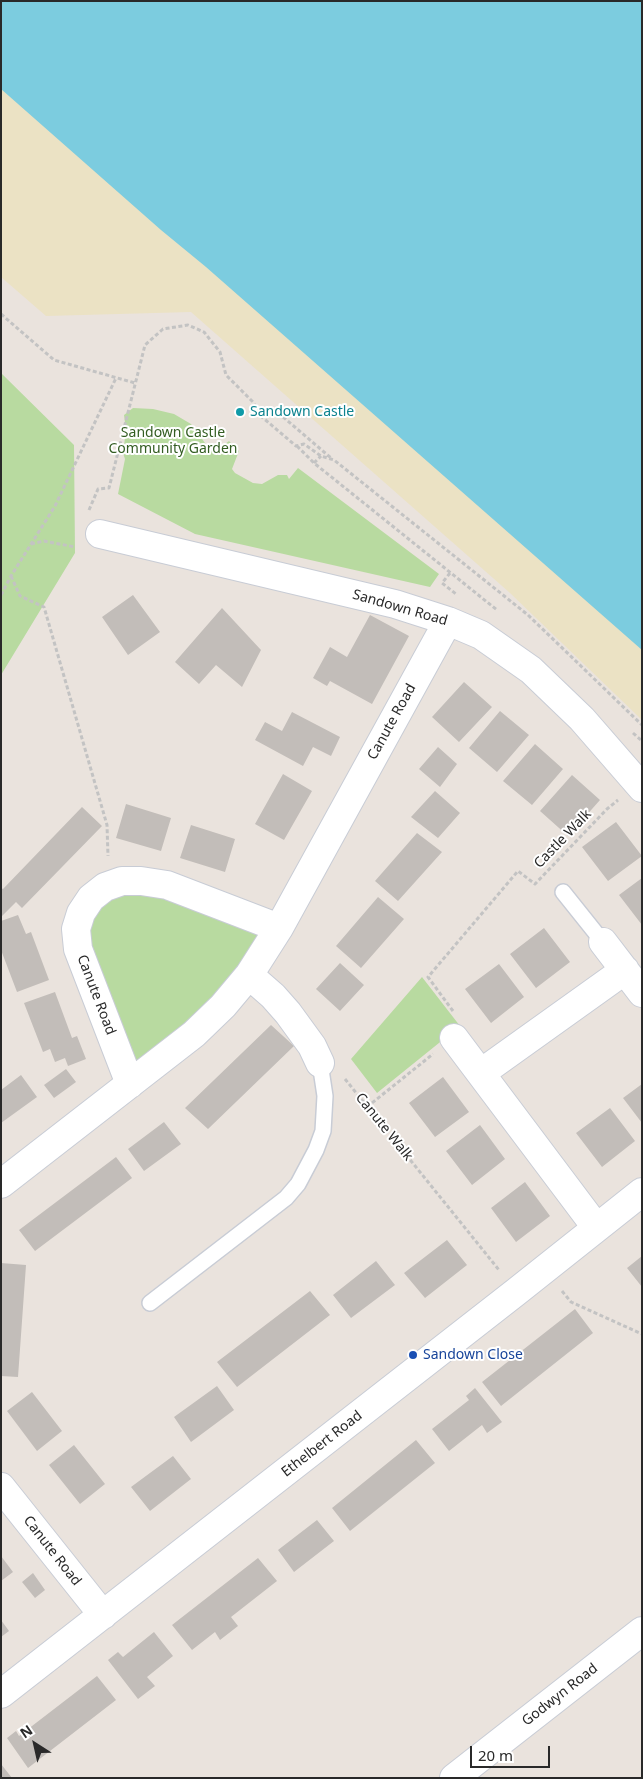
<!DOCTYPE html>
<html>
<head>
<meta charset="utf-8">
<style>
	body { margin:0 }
	#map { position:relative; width:643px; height:1779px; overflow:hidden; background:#eae3dd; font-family:"Noto Sans",sans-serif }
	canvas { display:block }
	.frame { position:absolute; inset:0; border:2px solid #292929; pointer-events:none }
	.north { position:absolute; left:10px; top:1719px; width:50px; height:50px; -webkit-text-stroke:4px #fff; paint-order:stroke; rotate:325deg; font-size:14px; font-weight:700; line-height:20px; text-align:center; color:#292929 }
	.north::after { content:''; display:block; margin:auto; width:18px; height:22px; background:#292929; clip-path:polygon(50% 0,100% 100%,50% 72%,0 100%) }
	.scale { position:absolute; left:470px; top:1746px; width:80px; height:22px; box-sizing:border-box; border:2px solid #292929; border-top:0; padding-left:6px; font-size:15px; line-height:18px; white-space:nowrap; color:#292929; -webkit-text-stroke:4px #fff; paint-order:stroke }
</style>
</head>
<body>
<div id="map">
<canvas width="643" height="1779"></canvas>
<div class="frame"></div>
<div class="north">N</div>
<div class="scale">20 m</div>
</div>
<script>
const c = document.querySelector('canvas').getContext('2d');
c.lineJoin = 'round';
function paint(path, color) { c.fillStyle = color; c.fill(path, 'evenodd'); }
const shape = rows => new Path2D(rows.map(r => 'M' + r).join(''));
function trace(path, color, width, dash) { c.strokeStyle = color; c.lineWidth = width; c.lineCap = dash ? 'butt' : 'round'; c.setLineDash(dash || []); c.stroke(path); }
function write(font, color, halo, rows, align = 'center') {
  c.font = font + ' "Noto Sans",sans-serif'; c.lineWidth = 4; c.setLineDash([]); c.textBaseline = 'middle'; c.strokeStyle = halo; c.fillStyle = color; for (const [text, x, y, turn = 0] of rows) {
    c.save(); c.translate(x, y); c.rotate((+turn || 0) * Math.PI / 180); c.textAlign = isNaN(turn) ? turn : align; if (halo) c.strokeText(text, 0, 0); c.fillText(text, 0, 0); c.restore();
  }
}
const green = shape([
	[1,373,74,445,75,553,1,675],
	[133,408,153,409,174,414,191,424,208,447,219,450,222,454,228,449,225,444,229,441,239,451,232,469,235,473,253,483,262,484,278,475,287,475,289,479,298,468,439,574,430,587,195,534,118,494,125,459,123,453,126,430,124,415],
	[122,881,279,928,130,1084,81,913],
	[422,977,460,1026,377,1093,351,1059]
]);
const sand = shape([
	[1,1,12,1,642,541,642,720,510,593,191,312,46,316,1,277]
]);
const water = shape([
	[1,1,642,1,642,650,206,267,161,230,1,89]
]);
const building = shape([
	[133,595,160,632,128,655,102,617],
	[222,608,261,650,242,687,216,665,199,684,175,662],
	[370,615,409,636,372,704,330,681,327,686,313,678,330,647,347,657],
	[464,682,492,707,459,742,432,717],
	[500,711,529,735,497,772,469,748],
	[292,712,340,737,331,756,313,747,303,766,255,740,265,722,282,731],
	[535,744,563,769,532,805,503,781],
	[438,747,457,764,440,787,419,769],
	[283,774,312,791,284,840,255,824],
	[572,775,600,800,568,836,540,811],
	[435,791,460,813,438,838,411,817],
	[126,804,171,818,161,851,116,838],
	[82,807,102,826,22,908,16,902,1,917,1,888,3,889],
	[616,822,642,856,608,881,582,847],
	[191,825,235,839,225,872,180,858],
	[417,833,442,852,398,901,375,881],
	[642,878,642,925,619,895],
	[378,897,404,919,361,968,336,946],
	[18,915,26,934,31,932,49,980,17,992,1,950,1,921],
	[544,928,570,962,536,988,510,954],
	[340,963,364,985,340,1011,316,989],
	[499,964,524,997,491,1023,465,989],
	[55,992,72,1038,77,1036,86,1059,68,1066,65,1058,55,1062,50,1049,43,1052,24,1003],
	[271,1025,294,1046,208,1129,185,1108],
	[66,1069,76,1082,54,1098,44,1085],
	[21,1075,37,1097,1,1123,1,1090],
	[443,1077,469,1112,435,1137,409,1103],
	[642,1084,642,1123,623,1098],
	[610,1108,635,1141,602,1167,576,1133],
	[164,1122,181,1144,144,1171,128,1149],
	[480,1125,505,1159,472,1185,446,1151],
	[116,1157,132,1178,35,1251,19,1230],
	[525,1182,550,1216,516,1242,491,1208],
	[447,1240,467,1265,425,1298,404,1273],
	[642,1256,642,1287,627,1268],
	[376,1261,395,1285,351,1318,333,1295],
	[1,1263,26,1265,18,1377,1,1376],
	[310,1291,330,1315,237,1387,217,1362],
	[575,1309,593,1333,501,1406,482,1382],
	[217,1386,234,1410,191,1442,174,1417],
	[475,1388,502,1422,487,1433,482,1425,449,1451,432,1429,469,1400,466,1396],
	[32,1392,62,1431,37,1451,7,1411],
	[416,1440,435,1463,350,1531,332,1508],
	[74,1445,105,1484,80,1504,49,1465],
	[173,1456,191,1479,150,1511,131,1487],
	[317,1520,334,1541,294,1572,278,1550],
	[1,1556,13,1572,1,1581],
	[258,1558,277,1581,231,1617,238,1626,220,1640,215,1632,192,1650,172,1625],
	[33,1573,45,1590,35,1598,22,1582],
	[1,1620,9,1631,1,1637],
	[154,1632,173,1656,147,1677,155,1686,138,1699,108,1660,118,1652,123,1657],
	[97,1676,116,1700,28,1768,7,1738,16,1731,19,1736],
	[1,1764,12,1778,1,1778]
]);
const path = shape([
	[1,314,54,360,135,383],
	[262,417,268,411,275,410,331,458],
	[297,446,314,463,497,610],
	[314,463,321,456],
	[89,510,98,489,109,488,145,345,163,329,188,325,204,332,220,352,226,375,253,402,262,417,296,446,304,444,321,456,334,460,528,615,642,725],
	[31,544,44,541,75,547],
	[450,573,442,583,456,594],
	[11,576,20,596,44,607,107,825,108,856],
	[1,595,11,576,55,506,116,378],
	[633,733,642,741],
	[453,1011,428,977,518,871,535,884,607,809,618,800],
	[345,1079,499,1270],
	[367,1107,433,1054],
	[562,1291,571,1302,642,1334]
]);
const lane = shape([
	[563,892,603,942],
	[150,1303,286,1198,298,1184,316,1150,323,1131,325,1096,320,1063]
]);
const street = shape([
	[100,534,395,604,448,621,481,635,531,670,582,719,642,788],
	[603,942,642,993],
	[249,975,273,996,288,1013,312,1046,320,1063],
	[454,1038,596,1227],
	[481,1073,625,970],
	[130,1084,78,949,76,929,81,913,91,898,105,887,122,881,141,881,167,885,279,928],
	[1,1184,194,1034,223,1006,249,975,279,928,448,621],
	[1,1487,103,1615],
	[1,1694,516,1292,642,1192],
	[454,1778,642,1631]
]);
const markers = [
	[240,412,5,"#0f9aa8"],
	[413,1355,5,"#1a4fb4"]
];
const cultureNames = [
	["Sandown Castle",250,412]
];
const parkNames = [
	["Sandown Castle",173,433],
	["Community Garden",173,449]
];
const streetNames = [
	["Sandown Road",400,608,16],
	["Canute Road",392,722,-61],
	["Castle Walk",563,839,-46],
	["Canute Road",96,995,69],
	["Canute Walk",384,1127,51],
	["Ethelbert Road",322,1444,-38],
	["Canute Road",52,1551,52],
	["Godwyn Road",560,1695,-38]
];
const transitNames = [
	["Sandown Close",423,1355]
];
paint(green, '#b8daa0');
paint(sand, '#ebe2c4');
paint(water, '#7cccdf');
paint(building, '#c2bdb9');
trace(lane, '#c8ccd5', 18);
trace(street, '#c8ccd5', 30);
trace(path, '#c3c3c3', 3, [4, 2.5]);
trace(lane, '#fff', 15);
trace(street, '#fff', 28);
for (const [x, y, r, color] of markers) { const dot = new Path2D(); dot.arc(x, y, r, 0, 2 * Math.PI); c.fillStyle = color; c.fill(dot); trace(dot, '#fff', 2); }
write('14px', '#0d838f', '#fff', cultureNames, 'left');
write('14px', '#335d22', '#fff', parkNames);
write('14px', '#292929', '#fff', streetNames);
write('14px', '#164399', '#fff', transitNames, 'left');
</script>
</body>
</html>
